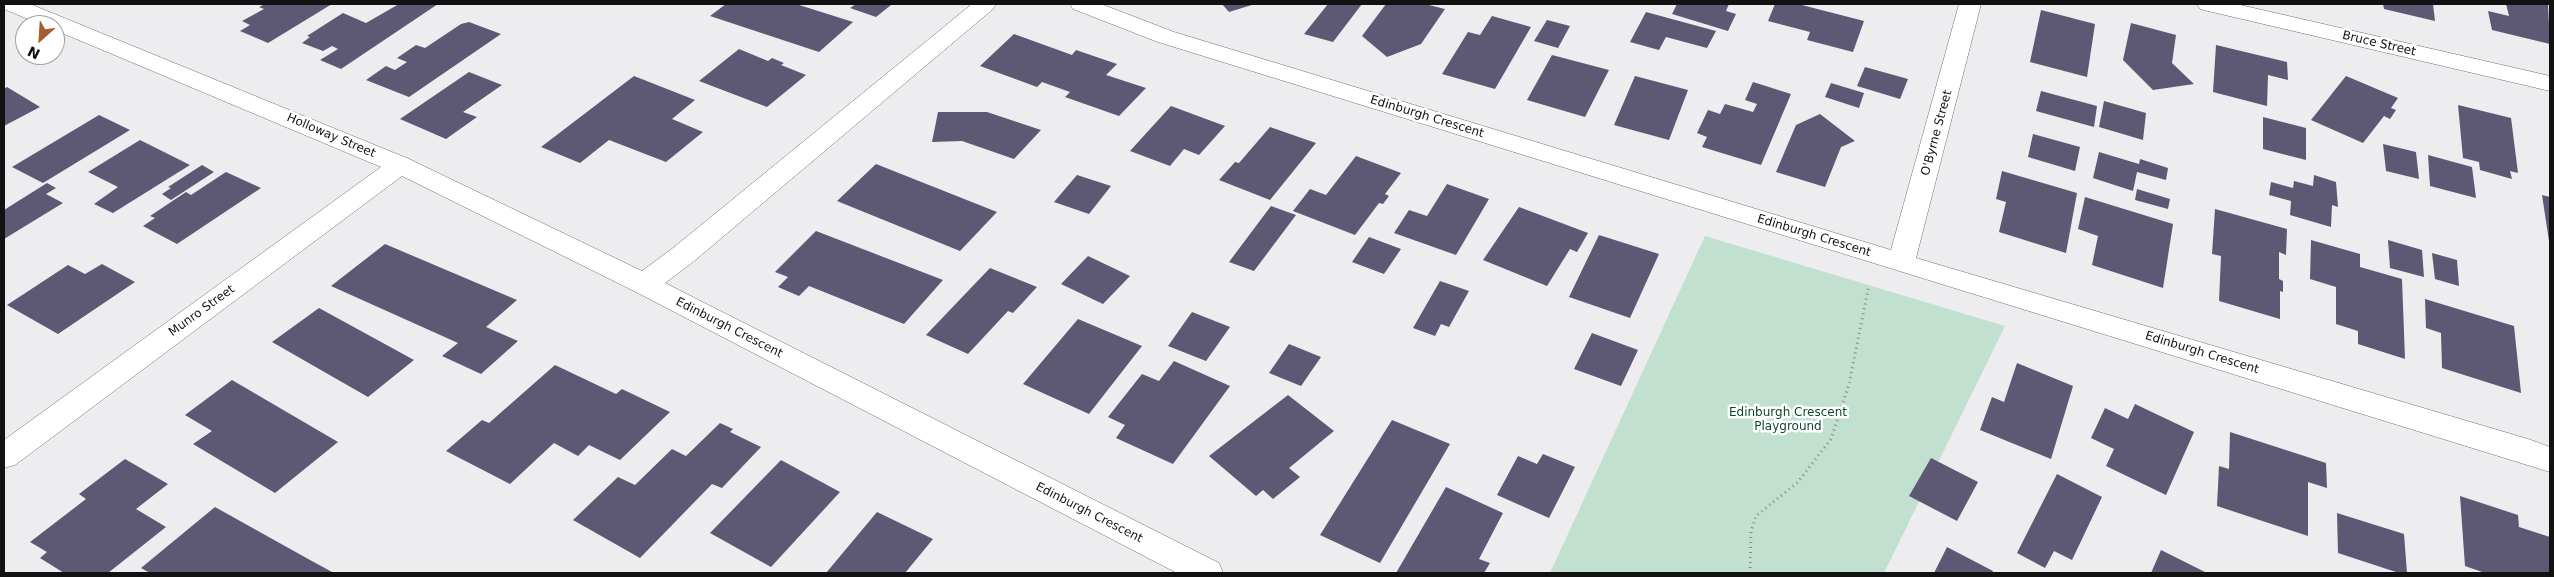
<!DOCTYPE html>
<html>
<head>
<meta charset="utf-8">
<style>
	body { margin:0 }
	#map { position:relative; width:2554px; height:577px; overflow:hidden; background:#ededf0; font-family:"DejaVu Sans",sans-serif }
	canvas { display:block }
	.frame { position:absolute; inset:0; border:5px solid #121213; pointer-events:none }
	.north { position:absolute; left:15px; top:15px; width:50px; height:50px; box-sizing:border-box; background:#fff; border:1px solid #a0a0a1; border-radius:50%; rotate:206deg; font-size:14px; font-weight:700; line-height:20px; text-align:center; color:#121213 }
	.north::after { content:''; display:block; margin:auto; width:18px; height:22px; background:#a35f2f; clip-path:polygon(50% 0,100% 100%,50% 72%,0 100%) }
</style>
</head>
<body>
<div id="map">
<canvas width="2554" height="577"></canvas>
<div class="frame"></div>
<div class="north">N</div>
</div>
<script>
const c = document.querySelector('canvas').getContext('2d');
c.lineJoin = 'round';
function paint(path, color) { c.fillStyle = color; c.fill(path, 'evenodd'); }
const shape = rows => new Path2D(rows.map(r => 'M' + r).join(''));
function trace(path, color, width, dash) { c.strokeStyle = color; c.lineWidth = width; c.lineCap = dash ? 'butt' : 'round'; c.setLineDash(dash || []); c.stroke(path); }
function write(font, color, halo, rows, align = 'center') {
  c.font = font + ' "DejaVu Sans",sans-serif'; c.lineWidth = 5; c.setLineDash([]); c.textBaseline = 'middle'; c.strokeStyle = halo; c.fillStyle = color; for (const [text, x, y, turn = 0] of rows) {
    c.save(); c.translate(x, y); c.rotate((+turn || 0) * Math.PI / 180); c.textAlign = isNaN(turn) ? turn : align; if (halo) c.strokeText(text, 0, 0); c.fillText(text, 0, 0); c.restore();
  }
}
const green = shape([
	[1705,236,2005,326,1884,573,1550,573]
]);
const building = shape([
	[265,4,332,4,268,43,240,31,250,25,242,21,264,9,259,7],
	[399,4,438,4,341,69,320,60,338,49,332,46,323,51,302,43,310,37,307,36,343,13,366,23],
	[726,4,796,4,853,22,819,52,710,16],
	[856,4,887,4,891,5,876,17,850,8],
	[1222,4,1255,4,1229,12],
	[1328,4,1362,4,1333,42,1304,34],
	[1386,4,1425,4,1445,9,1421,44,1387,57,1362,36],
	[1677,4,1729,4,1726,11,1736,14,1728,31,1672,14],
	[1775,4,1798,4,1864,21,1853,52,1807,40,1810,32,1768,21],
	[2383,4,2433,4,2435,21,2384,9],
	[2506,4,2548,4,2550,44,2492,30,2488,11,2509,16],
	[2041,10,2095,24,2087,77,2030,62],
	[1646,12,1716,31,1707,48,1666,37,1659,50,1630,42],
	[1492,16,1531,27,1495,89,1442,74,1468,32,1480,35],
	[1547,20,1570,26,1558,48,1534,41],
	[469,22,501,34,409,97,366,80,386,66,395,70,407,62,397,58,416,45,425,48,461,24],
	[2131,23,2176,35,2172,63,2194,84,2153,90,2123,60],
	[1014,34,1072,55,1076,50,1117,64,1106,75,1146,88,1119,116,1065,97,1070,92,1042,82,1037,87,980,66],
	[2216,45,2287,62,2288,80,2268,75,2267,106,2213,92],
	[739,49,768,61,772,58,784,63,781,65,806,75,767,107,699,81],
	[1552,55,1609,70,1585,117,1527,100],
	[1865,67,1908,79,1900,99,1857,86],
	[469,72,502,85,463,112,477,117,446,139,400,119],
	[634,76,695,100,672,119,703,132,666,162,609,140,580,163,541,147],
	[1635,76,1688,90,1669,140,1614,125],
	[2346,76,2398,98,2391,108,2396,110,2390,119,2384,116,2363,143,2311,120],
	[1753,82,1791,94,1761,165,1702,147,1707,137,1697,133,1708,110,1720,114,1725,104,1753,112,1757,104,1745,100],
	[1831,83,1864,93,1859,108,1825,97],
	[7,87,40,107,4,126,4,89],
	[2041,91,2097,106,2094,127,2036,111],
	[2104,101,2146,113,2143,140,2099,127],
	[2458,105,2511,118,2518,173,2510,171,2512,179,2480,170,2479,162,2463,158],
	[1171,106,1225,126,1199,155,1184,149,1170,166,1130,151],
	[938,112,987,112,1041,130,1014,159,962,141,932,142],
	[1820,114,1855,141,1841,147,1825,187,1776,172,1796,125],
	[99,115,130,130,43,183,12,167],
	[2263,117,2306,128,2306,160,2263,149],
	[1270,127,1316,143,1270,200,1219,180,1235,162,1239,163],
	[2033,134,2080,147,2075,171,2028,157],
	[140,140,190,165,113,213,94,204,118,187,88,172],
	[2383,144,2416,152,2419,179,2386,171],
	[2099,152,2139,164,2140,159,2168,168,2166,180,2137,172,2133,191,2093,178],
	[2428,155,2472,167,2476,198,2430,186],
	[1356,156,1401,173,1385,194,1389,196,1383,204,1379,203,1355,235,1293,211,1310,189,1326,195],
	[876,164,997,212,960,251,837,201],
	[202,165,214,172,171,200,162,194,171,188,168,187],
	[2002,171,2077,193,2066,253,1999,232,2006,202,1996,199],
	[226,172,261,188,177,244,143,226,155,218,150,216,186,192,191,195],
	[1077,175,1111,186,1089,214,1054,202],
	[2314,175,2336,182,2338,207,2332,205,2331,227,2290,215,2291,201,2269,195,2271,182,2293,188,2294,181,2313,186],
	[47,183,56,188,46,194,63,203,4,239,4,210],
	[1447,184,1489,199,1456,255,1394,233,1409,210,1427,216],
	[2137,189,2170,199,2168,209,2135,200],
	[2542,195,2550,197,2550,241,2549,241],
	[2085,197,2173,224,2163,288,2092,265,2098,236,2078,229],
	[1271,206,1296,215,1254,271,1229,262],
	[1519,207,1588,233,1577,252,1570,249,1547,286,1483,260],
	[2215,209,2287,229,2286,255,2279,252,2279,279,2283,281,2283,292,2280,291,2280,319,2219,301,2221,256,2212,254],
	[816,231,943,280,904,324,809,286,799,296,778,287,788,277,775,272],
	[1599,235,1659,254,1630,318,1569,297],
	[1369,237,1401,249,1384,274,1352,262],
	[2311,240,2360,254,2360,267,2402,279,2405,359,2358,344,2358,331,2336,324,2336,287,2310,279],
	[2388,240,2422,250,2424,277,2390,268],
	[385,244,517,300,486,327,518,341,481,374,442,356,458,343,331,286],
	[2432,253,2457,260,2459,286,2435,279],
	[1088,256,1130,276,1103,304,1061,284],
	[102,264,135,282,58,334,7,305,68,265,85,274],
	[990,268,1037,287,1013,313,1008,311,968,354,926,335],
	[1440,281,1469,291,1449,327,1441,324,1435,336,1413,328],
	[2425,299,2514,326,2521,393,2442,368,2441,333,2426,328],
	[319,308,414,360,368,397,272,342],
	[1192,312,1230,327,1206,361,1168,346],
	[1078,319,1142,346,1089,414,1023,384],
	[1592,333,1638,350,1621,386,1574,369],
	[1289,344,1321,357,1301,386,1269,373],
	[1174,361,1230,386,1173,464,1116,438,1125,425,1108,417,1142,374,1159,381],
	[2017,363,2073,386,2051,459,1980,430,1992,397,2004,402],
	[555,365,616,394,622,389,670,412,620,460,589,445,578,456,554,443,510,484,446,451,482,420,489,423],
	[232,380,338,442,275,493,193,444,212,431,185,415],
	[1288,395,1334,431,1289,468,1300,477,1273,499,1263,490,1256,496,1209,456],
	[2135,404,2194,432,2166,495,2106,466,2114,449,2091,438,2105,408,2128,419],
	[1392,420,1450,444,1380,563,1320,535],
	[720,423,733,429,730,432,761,447,722,488,712,484,640,558,573,520,618,477,635,485,672,449,686,456],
	[2230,432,2326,463,2327,488,2308,482,2308,536,2217,506,2219,466,2229,469],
	[1543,454,1575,467,1549,518,1497,495,1518,456,1537,464],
	[1931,458,1978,482,1957,521,1909,496],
	[125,459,168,484,136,509,166,527,108,573,64,573,40,558,47,552,30,542,86,499,79,494],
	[781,460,840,492,771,567,710,533],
	[2057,474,2102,497,2072,560,2054,551,2045,568,2017,553],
	[1446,487,1503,513,1479,559,1490,563,1484,573,1396,573],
	[2460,496,2518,515,2519,527,2550,537,2550,573,2485,573,2465,566],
	[215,507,310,560,334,573,150,573,141,568],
	[877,512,933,539,905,573,826,573],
	[2337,513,2404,534,2407,573,2399,573,2338,553],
	[1947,547,1993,571,1992,573,1934,573],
	[2161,550,2207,573,2151,573]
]);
const path = shape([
	[1750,573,1751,532,1756,516,1798,482,1831,439,1849,384,1869,285]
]);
const minor = shape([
	[4,4,30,4,409,159,642,271,673,248,972,4,996,4,993,9,693,262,665,283,1219,563,1223,573,1177,573,634,291,402,176,15,465,4,468,4,440,381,167,55,30,55,25,42,25,4,9,4,4],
	[1070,4,1101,4,1174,32,1891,250,1959,4,1981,4,1916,258,2528,439,2550,447,2550,472,1158,42,1073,9,1070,4],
	[2197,4,2236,4,2550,76,2550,91,2208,11,2200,9,2197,4]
]);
const streetNames = [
	["Bruce Street",2379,44,13],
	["Edinburgh Crescent",1427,117,17],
	["O'Byrne Street",1937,133,-75],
	["Holloway Street",331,136,23],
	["Edinburgh Crescent",1814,236,17],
	["Munro Street",202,311,-36],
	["Edinburgh Crescent",729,328,27],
	["Edinburgh Crescent",2202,353,17],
	["Edinburgh Crescent",1089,513,27]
];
const parkNames = [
	["Edinburgh Crescent",1788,413],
	["Playground",1788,427]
];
paint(green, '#c1e0cf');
paint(building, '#5d5873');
trace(minor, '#707073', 1);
trace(path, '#89898c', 3, [1, 4]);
paint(minor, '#fff');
write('12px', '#121213', '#fff', streetNames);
write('12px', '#0b482f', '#fff', parkNames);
</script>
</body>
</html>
